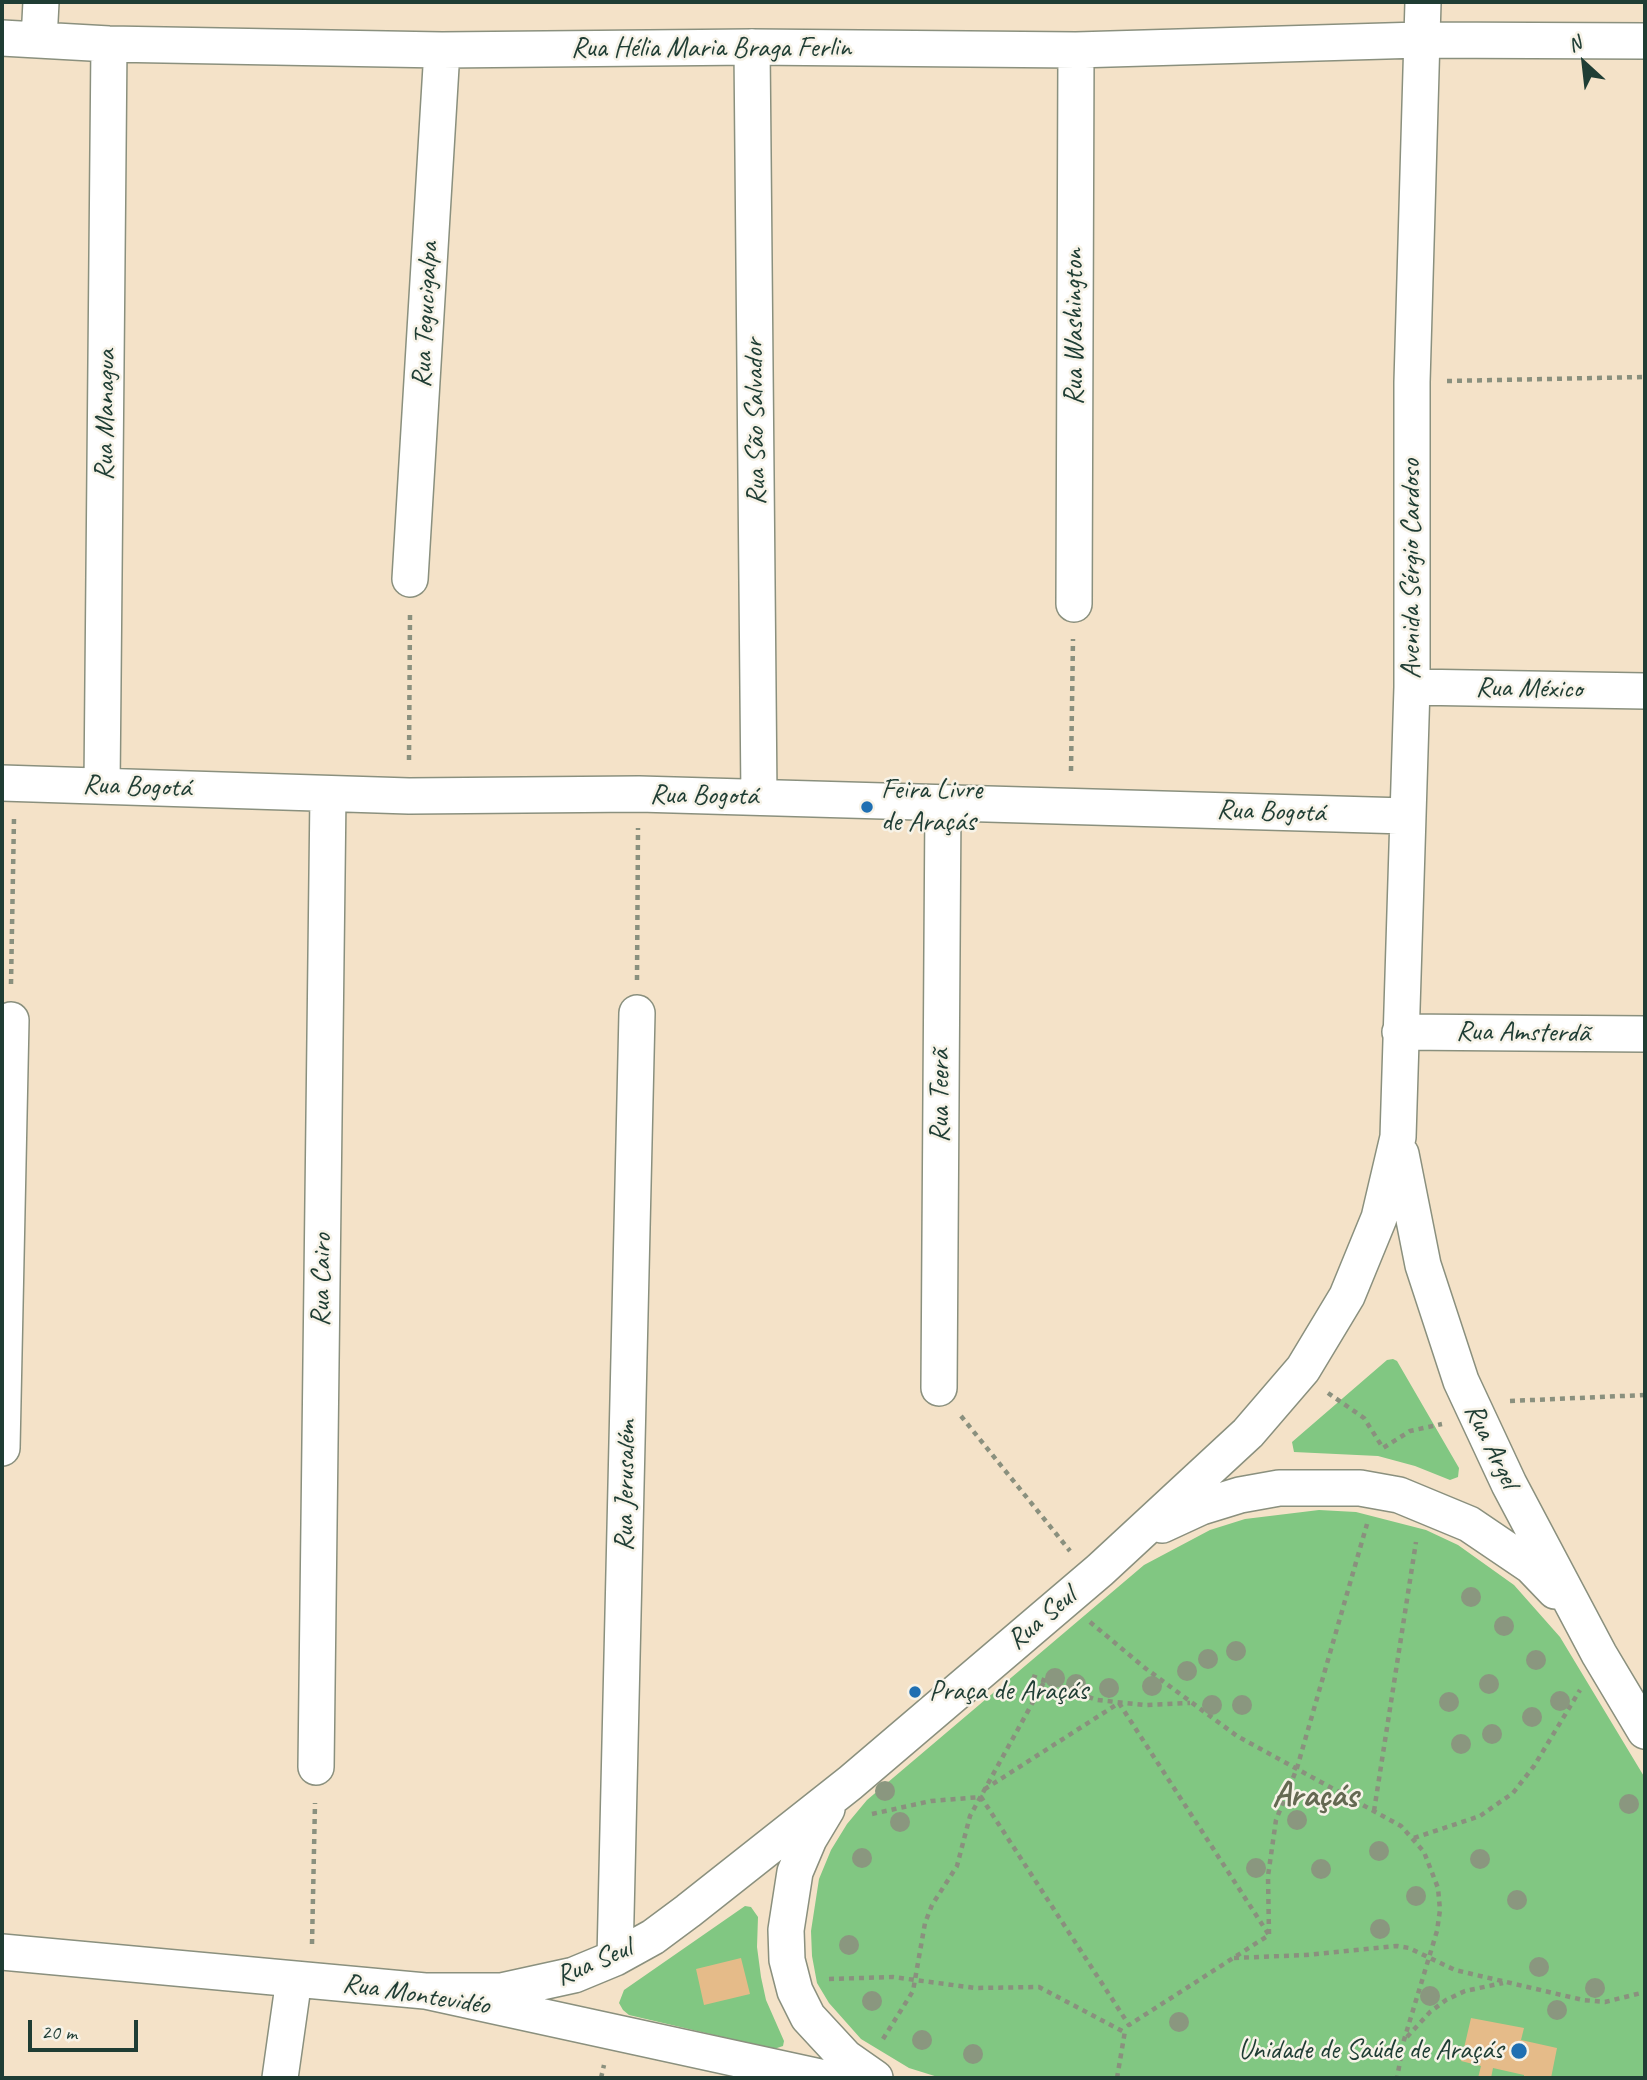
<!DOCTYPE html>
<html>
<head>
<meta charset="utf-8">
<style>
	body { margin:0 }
	#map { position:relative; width:1647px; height:2080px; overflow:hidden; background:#f4e2c8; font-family:Caveat,sans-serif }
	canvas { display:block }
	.frame { position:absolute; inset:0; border:4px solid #1f3d34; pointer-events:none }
	.north { position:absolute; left:1549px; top:28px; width:70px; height:70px; -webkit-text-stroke:5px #f7f3e8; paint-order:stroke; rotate:333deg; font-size:19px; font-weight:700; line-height:28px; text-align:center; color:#1f3d34 }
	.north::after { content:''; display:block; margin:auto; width:24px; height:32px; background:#1f3d34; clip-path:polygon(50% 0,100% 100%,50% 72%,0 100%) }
	.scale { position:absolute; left:28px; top:2020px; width:110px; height:32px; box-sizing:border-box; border:4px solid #1f3d34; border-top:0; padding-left:9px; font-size:21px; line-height:24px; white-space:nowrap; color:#1f3d34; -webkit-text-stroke:5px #f7f3e8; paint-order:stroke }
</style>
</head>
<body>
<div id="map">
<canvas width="1647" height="2080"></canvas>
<div class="frame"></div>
<div class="north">N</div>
<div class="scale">20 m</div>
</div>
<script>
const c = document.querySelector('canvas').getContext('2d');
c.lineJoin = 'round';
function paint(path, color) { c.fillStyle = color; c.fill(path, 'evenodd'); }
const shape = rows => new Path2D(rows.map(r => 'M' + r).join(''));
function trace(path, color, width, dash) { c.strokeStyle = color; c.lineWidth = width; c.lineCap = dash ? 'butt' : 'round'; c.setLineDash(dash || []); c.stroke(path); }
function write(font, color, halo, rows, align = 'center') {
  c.font = font + ' Caveat,sans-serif'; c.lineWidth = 5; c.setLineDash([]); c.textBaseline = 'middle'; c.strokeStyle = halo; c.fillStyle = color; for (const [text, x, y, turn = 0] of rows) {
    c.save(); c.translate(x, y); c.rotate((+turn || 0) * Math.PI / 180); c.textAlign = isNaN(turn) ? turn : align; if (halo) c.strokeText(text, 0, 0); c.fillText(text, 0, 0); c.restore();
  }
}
const green = shape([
	[1393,1359,1397,1361,1459,1468,1458,1477,1450,1480,1415,1466,1378,1456,1294,1452,1292,1442,1387,1360],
	[1319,1510,1356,1512,1426,1530,1458,1545,1514,1585,1560,1637,1645,1778,1645,2078,941,2078,909,2068,861,2039,829,2003,817,1983,812,1956,811,1931,819,1879,831,1850,847,1824,867,1800,1144,1565,1210,1530,1245,1519],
	[745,1906,751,1907,758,1917,757,1947,761,1977,766,2000,784,2041,783,2046,774,2049,629,2015,623,2010,619,2003,624,1990]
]);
const building = shape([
	[741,1958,750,1994,704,2005,696,1969],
	[1471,2018,1524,2028,1521,2040,1557,2048,1551,2078,1524,2078,1524,2075,1493,2068,1491,2078,1478,2078,1481,2066,1461,2061]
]);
const path = shape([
	[1447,381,1645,377],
	[409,760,410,615],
	[1071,771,1073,639],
	[637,980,638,828],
	[11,984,14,818],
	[1328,1393,1364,1418,1383,1448,1410,1431,1442,1424],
	[1510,1401,1645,1395],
	[961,1416,1070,1551],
	[1090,1622,1145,1668,1237,1736,1401,1826,1424,1852,1438,1888,1440,1910,1437,1931,1404,2040,1397,2078],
	[1032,1676,1097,1700,1145,1705,1190,1703],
	[1374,1811,1416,1542],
	[872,1814,931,1801,981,1797,1129,2025,1269,1935,1119,1703,985,1789],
	[1414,1838,1480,1816,1513,1793,1534,1766,1580,1690],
	[1269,1934,1268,1876,1276,1820,1297,1768,1367,1524],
	[312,1944,315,1803],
	[1234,1958,1306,1955,1397,1946,1409,1948,1455,1970,1583,2000,1605,2002,1645,1992],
	[829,1979,893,1977,975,1988,1039,1987,1124,2032],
	[1407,2037,1430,2012,1446,2000,1465,1991,1503,1983],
	[883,2039,913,1991,925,1923,932,1905,957,1866,970,1816,1044,1682],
	[601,2078,604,2065],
	[1117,2078,1125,2031]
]);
const minor = shape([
	[2,38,109,44,442,50,752,47,1076,50,1420,40,1645,41],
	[39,40,41,2],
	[752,47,759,797],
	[410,579,442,50],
	[1074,604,1076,50],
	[1412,687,1645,691],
	[2,783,409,796,639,794,1406,816],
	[102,786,109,44],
	[1400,1032,1645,1034],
	[1401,1154,1423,1265,1461,1381,1509,1484,1599,1654,1645,1731],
	[939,1388,943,803],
	[2,1448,11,1020],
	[1162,1525,1201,1507,1240,1495,1279,1488,1360,1488,1399,1495,1469,1524,1531,1566,1555,1591],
	[316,1767,328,794],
	[827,1809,809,1839,795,1872,786,1930,787,1960,795,1991,808,2017,845,2057,875,2078],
	[2,1952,425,1991,825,2078],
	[615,1958,637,1013],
	[425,1991,501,1991,574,1975,615,1958,653,1937,688,1911,850,1783,1100,1570,1248,1433,1303,1369,1347,1296,1379,1218,1398,1137,1412,687,1412,382,1423,2],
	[280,2078,294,1979]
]);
const trees = [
	[1471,1597],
	[1504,1626],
	[1236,1651],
	[1208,1659],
	[1536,1660],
	[1187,1671],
	[1055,1678],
	[1076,1684],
	[1489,1684],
	[1152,1686],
	[1109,1688],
	[1560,1701],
	[1449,1702],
	[1212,1705],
	[1242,1705],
	[1532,1717],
	[1492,1734],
	[1461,1744],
	[885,1791],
	[1629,1804],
	[1297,1820],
	[900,1822],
	[1379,1851],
	[862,1858],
	[1480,1859],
	[1256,1868],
	[1321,1869],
	[1416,1896],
	[1517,1900],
	[1380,1929],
	[849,1945],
	[1539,1967],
	[1595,1988],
	[1430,1996],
	[872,2001],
	[1557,2010],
	[1179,2022],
	[922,2040],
	[973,2054]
];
const markers = [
	[867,807,7,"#1f6fb2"],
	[915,1692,7,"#1f6fb2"],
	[1519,2051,9,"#1f6fb2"]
];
const streetNames = [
	["Rua Hélia Maria Braga Ferlin",711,49],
	["Rua Tegucigalpa",426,315,-87],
	["Rua Washington",1075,327,-90],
	["Rua Managua",106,415,-89],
	["Rua São Salvador",756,422,-91],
	["Avenida Sérgio Cardoso",1412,569,-90],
	["Rua México",1529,689,1],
	["Rua Bogotá",137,787,2],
	["Rua Bogotá",704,796,1],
	["Rua Bogotá",1271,812,2],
	["Rua Amsterdã",1523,1033,1],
	["Rua Teerã",941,1096,-90],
	["Rua Cairo",322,1280,-89],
	["Rua Argel",1491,1446,64],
	["Rua Jerusalém",626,1486,-89],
	["Rua Seul",1042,1619,-40],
	["Rua Seul",594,1963,-23],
	["Rua Montevidéo",416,1995,9]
];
const poiNames = [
	["Feira Livre",881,791],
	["de Araçás",881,823],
	["Praça de Araçás",929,1692],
	["Unidade de Saúde de Araçás",1503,2051,"right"]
];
const districtNames = [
	["Araçás",1315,1797]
];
paint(green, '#81c782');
paint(building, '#e5bb89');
trace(minor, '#8a907e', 38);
trace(path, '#8a907e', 4.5, [5, 5]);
trace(minor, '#fff', 35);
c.fillStyle = '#8a977f';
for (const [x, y] of trees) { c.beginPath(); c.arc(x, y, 10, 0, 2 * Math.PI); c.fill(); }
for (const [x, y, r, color] of markers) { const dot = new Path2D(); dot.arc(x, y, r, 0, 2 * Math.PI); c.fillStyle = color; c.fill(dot); trace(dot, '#f7f3e8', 2.5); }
write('28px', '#1f3d34', '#f7f3e8', streetNames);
write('28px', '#1f3d34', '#f7f3e8', poiNames, 'left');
write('bold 35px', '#646952', '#f7f3e8', districtNames);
</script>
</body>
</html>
